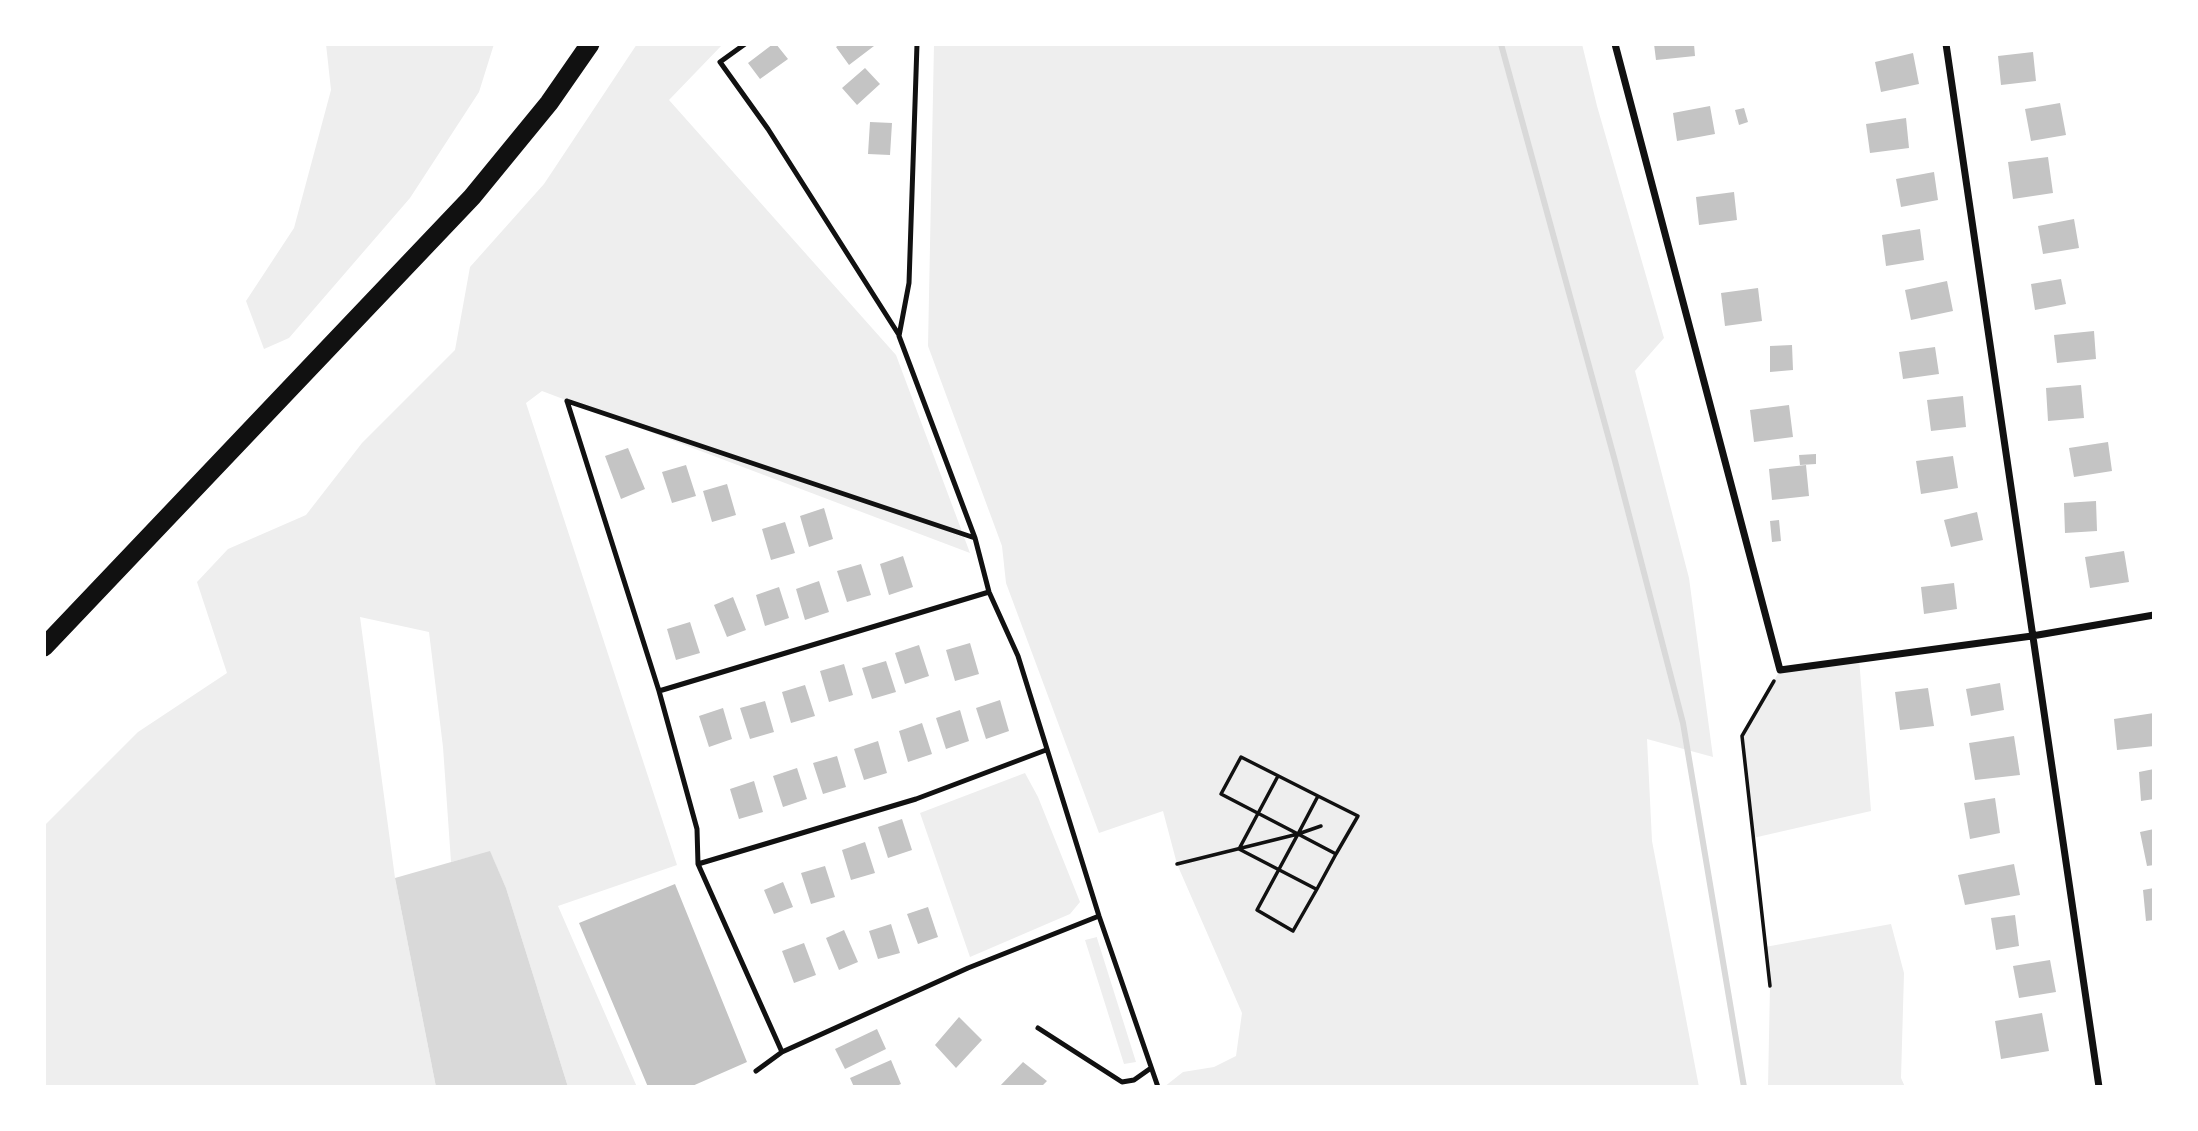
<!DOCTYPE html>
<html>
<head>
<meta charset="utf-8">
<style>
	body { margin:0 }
	#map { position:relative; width:2198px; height:1131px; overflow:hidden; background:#fff; font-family:"Alegreya Sans",sans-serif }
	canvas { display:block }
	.frame { position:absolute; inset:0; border:46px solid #fff; pointer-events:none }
</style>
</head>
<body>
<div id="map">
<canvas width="2198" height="1131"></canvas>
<div class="frame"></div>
</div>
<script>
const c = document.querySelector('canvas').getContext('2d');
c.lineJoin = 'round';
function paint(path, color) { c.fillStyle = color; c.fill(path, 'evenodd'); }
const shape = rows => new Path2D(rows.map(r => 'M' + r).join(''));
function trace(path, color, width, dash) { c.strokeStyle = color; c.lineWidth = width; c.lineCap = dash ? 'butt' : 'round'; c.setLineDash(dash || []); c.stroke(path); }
const green = shape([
	[326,44,494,44,479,92,410,198,289,338,264,349,246,301,294,228,331,90],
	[637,44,723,44,669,100,896,355,970,553,542,391,526,403,677,865,558,906,637,1087,568,1087,506,888,490,852,451,862,443,747,429,632,360,617,395,878,436,1087,44,1087,44,826,138,732,227,673,197,582,228,549,306,515,362,443,455,350,470,267,544,184],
	[934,44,1582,44,1597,106,1664,338,1635,371,1689,578,1713,757,1647,739,1652,841,1699,1087,1164,1087,1183,1072,1214,1067,1236,1056,1242,1013,1177,864,1163,811,1099,833,1006,583,1002,546,928,346],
	[1859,658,1871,811,1753,838,1742,736,1780,670],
	[1025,773,1038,797,1080,902,1070,914,970,957,920,813],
	[1891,924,1904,973,1901,1078,1905,1087,1768,1087,1770,986,1765,947],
	[1097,937,1097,938,1136,1062,1124,1064,1085,940]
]);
const water = shape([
	[490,851,506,888,568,1087,436,1087,395,878]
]);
const stream = shape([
	[1501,44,1615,461,1683,723,1744,1087]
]);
const building = shape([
	[773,44,776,44,788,59,760,79,748,63],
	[840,44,873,44,874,46,849,65,836,47],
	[1654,44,1694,44,1695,56,1656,60],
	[2033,52,2036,81,2001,85,1998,56],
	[1913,53,1919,84,1881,92,1875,62],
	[865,68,880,84,857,105,842,88],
	[2060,103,2066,135,2031,141,2025,109],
	[1710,106,1715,134,1677,141,1673,113],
	[1744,108,1748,122,1739,125,1735,110],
	[1906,118,1909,148,1870,153,1866,124],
	[870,122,892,123,890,155,868,154],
	[2048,157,2053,193,2013,199,2008,162],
	[1934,172,1938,200,1901,207,1896,179],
	[1734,192,1737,220,1699,225,1696,197],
	[2074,219,2079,248,2043,254,2038,226],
	[1920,229,1924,260,1886,266,1882,235],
	[2061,279,2066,304,2035,310,2031,284],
	[1947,281,1953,311,1911,320,1905,290],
	[1758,288,1762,321,1725,326,1721,293],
	[2094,331,2096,359,2057,363,2054,335],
	[1792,345,1793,370,1770,372,1770,346],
	[1935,347,1939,374,1903,379,1899,352],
	[2081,385,2084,418,2048,421,2046,388],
	[1963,396,1966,427,1931,431,1927,400],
	[1789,405,1793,437,1754,442,1750,410],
	[2108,442,2112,471,2074,477,2069,448],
	[628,448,645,489,621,499,605,456],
	[1816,454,1816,464,1800,465,1799,455],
	[1953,456,1958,488,1921,494,1916,461],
	[686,465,696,496,672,503,662,472],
	[1806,465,1809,496,1772,500,1769,469],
	[727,484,736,515,712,522,703,491],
	[2096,501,2097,531,2065,533,2064,503],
	[824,508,833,539,809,547,800,516],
	[1977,512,1983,540,1951,547,1944,520],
	[1779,520,1781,541,1772,542,1770,521],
	[785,522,795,553,771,560,762,529],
	[2124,551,2129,582,2090,588,2085,557],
	[903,556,913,587,889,595,880,564],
	[861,564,871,595,847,602,837,571],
	[819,581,829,612,805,620,796,589],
	[1954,583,1957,609,1924,614,1921,587],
	[779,587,789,618,765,626,756,595],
	[733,597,746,630,727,637,714,605],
	[690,622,700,653,676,660,667,629],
	[970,643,979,674,955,681,946,650],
	[919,645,929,676,905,684,895,653],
	[886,661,896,692,872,699,862,668],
	[844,664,853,695,829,702,820,671],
	[2000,683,2004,710,1971,716,1966,689],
	[805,685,815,716,791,723,782,692],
	[1928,688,1934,726,1900,730,1895,692],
	[1000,700,1009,731,986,739,976,708],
	[765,701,774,732,750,739,740,708],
	[723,708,732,739,709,747,699,716],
	[960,710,969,741,946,749,936,718],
	[2154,713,2154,746,2117,750,2114,719],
	[922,723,932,754,908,762,899,731],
	[2014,736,2020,775,1975,780,1969,743],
	[878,741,887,773,864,780,854,749],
	[837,756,846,787,823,794,813,763],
	[797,768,807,799,783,807,773,776],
	[2154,769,2154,799,2141,801,2139,772],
	[754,781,763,812,739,819,730,789],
	[1995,798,2000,833,1970,839,1964,803],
	[902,819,912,850,888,858,878,827],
	[2154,829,2154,865,2147,866,2140,832],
	[865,842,875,873,851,880,842,850],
	[2014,864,2020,895,1965,905,1958,875],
	[825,866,835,897,811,904,801,873],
	[783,882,793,907,774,914,764,890],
	[675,884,747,1062,690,1087,648,1087,579,923],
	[2154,888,2154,920,2146,921,2143,890],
	[928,907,938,937,918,944,907,914],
	[2015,915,2019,946,1996,950,1991,918],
	[891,924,900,953,878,959,869,931],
	[844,930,858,962,839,970,826,938],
	[804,943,816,975,794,983,782,951],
	[2050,960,2056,992,2019,998,2013,966],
	[2042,1013,2049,1051,2001,1059,1995,1021],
	[959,1017,982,1040,956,1068,935,1045],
	[877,1029,886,1049,845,1069,835,1049],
	[891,1060,901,1084,894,1087,854,1087,850,1078],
	[1023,1062,1047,1081,1041,1087,999,1087]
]);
const path = shape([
	[1278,776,1239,849,1316,889],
	[1318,796,1298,834,1257,910,1293,931,1317,889,1336,854,1358,816,1318,796,1241,757,1221,794,1298,834,1336,854],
	[1177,864,1298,834,1321,826],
	[1770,986,1742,736,1774,681]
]);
const service = shape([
	[745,44,720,62,768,129,899,335],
	[917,44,909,283,899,336,975,538,989,592,1018,656,1099,916,1158,1087],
	[567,401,659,691,697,829,698,864,782,1052],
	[567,401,975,538],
	[659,691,989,592],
	[698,864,916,799,1046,750],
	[1038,1028,1122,1082,1134,1080,1151,1068],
	[756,1071,782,1052,968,968,1099,916]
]);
const minor = shape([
	[1615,44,1780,670,2032,636,2154,615],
	[1946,44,2099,1087]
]);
const trunk = shape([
	[44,647,472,197,549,103,590,44]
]);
paint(green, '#eee');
paint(water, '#d9d9d9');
trace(stream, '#d9d9d9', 6);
paint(building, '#c4c4c4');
trace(path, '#111', 3.5);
trace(service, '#111', 5);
trace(minor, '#111', 7);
trace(trunk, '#111', 19);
</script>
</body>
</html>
